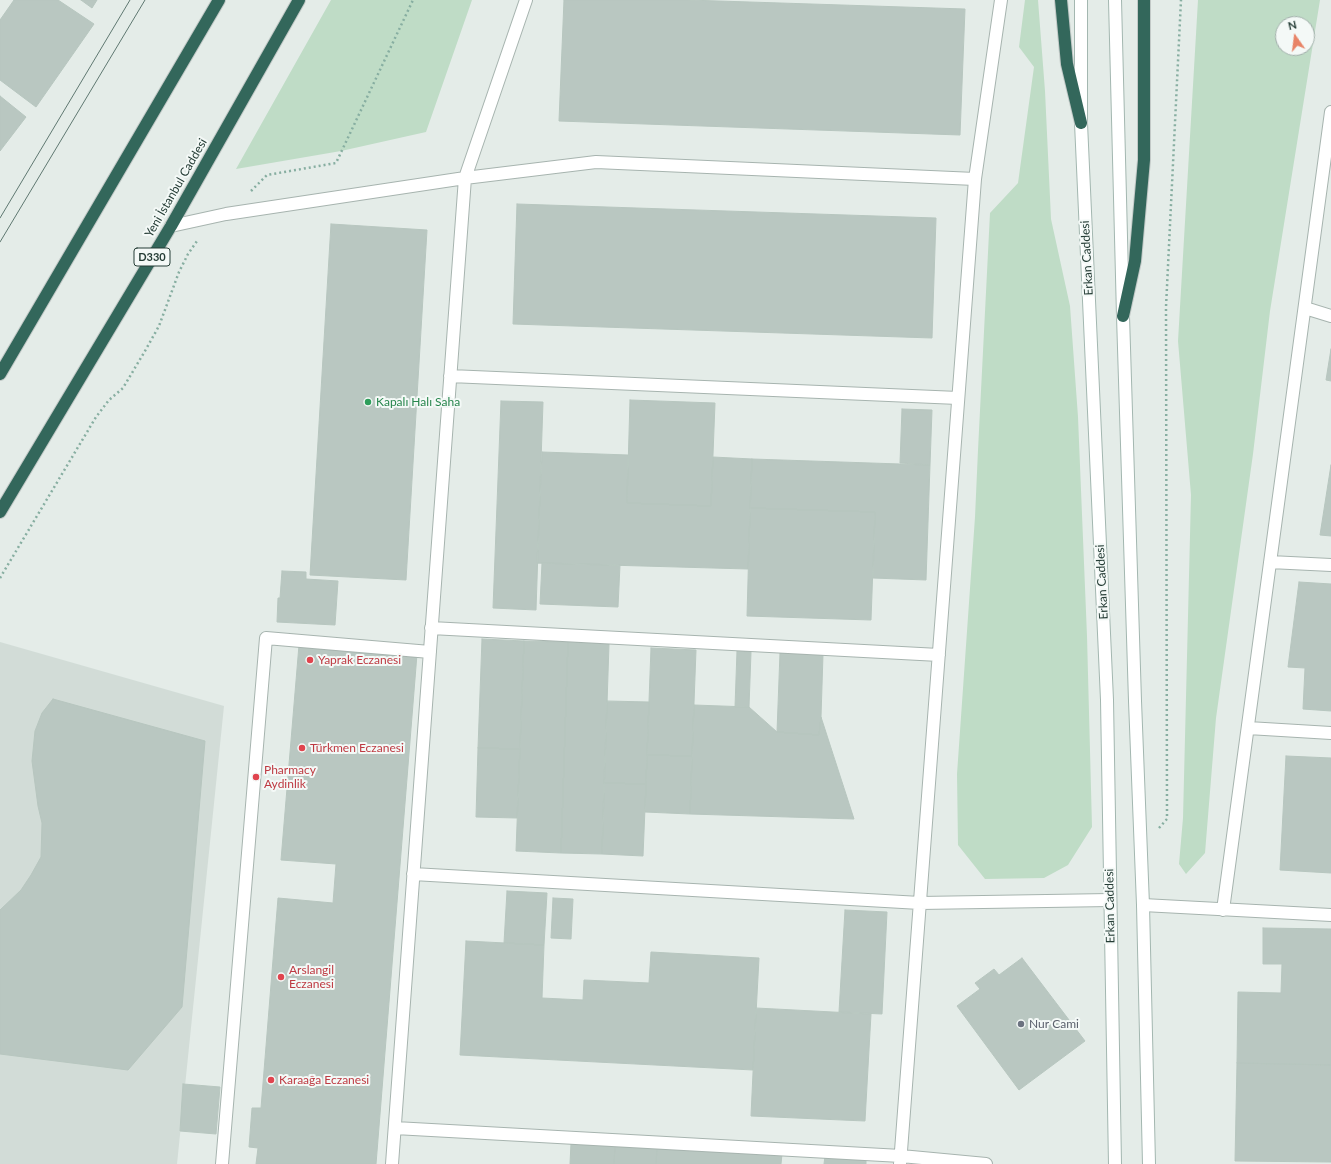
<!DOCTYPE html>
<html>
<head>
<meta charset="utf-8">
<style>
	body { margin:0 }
	#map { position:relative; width:1331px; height:1164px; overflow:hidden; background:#e4ece8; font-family:Lato,sans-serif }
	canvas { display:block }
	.north { position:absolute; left:1275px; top:16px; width:40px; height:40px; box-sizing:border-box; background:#f4f9f7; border:1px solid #a1aeaa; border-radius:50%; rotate:346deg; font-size:11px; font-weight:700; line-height:16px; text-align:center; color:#253d36 }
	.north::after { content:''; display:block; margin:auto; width:14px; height:18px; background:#e88467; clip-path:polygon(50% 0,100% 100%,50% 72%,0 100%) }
</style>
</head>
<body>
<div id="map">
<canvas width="1331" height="1164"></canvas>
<div class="north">N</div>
</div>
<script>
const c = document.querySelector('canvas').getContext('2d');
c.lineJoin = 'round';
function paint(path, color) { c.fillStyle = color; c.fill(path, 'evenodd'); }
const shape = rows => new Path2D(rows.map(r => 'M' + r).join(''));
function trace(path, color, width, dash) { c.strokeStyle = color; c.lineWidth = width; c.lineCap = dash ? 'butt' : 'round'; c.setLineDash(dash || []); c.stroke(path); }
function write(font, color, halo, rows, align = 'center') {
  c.font = font + ' Lato,sans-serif'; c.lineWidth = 4; c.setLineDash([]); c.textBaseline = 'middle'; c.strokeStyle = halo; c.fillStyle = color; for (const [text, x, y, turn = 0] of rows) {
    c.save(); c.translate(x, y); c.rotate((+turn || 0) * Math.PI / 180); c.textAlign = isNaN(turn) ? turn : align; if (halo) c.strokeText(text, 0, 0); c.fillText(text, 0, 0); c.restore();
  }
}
const built = shape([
	[0,642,224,706,177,1164,0,1164]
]);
const green = shape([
	[331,0,472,0,426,132,341,151,236,169],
	[1025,0,1038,0,1045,91,1051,219,1070,306,1078,417,1087,636,1092,827,1068,865,1044,878,985,879,958,845,957,774,975,517,978,450,990,213,1018,183,1034,67,1019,47],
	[1198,0,1320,0,1270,311,1253,454,1216,718,1205,853,1186,874,1179,864,1183,818,1191,495,1178,341],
	[1283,24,1307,24,1307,48,1283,48]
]);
const building = shape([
	[14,0,58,0,94,24,36,107,0,80,0,20,14,0],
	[81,0,97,0,92,8,81,0],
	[564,0,688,0,965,9,960,135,559,121,564,0],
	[0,96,26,117,0,151,0,96],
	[517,204,936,218,932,338,513,324,517,204],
	[331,224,427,230,406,580,310,575,331,224],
	[1331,349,1331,381,1326,380,1331,349],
	[630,400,715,403,711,506,627,503,630,400],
	[501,401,543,402,536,610,493,608,501,401],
	[902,409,932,410,930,465,900,463,902,409],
	[542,452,628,455,627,503,711,506,713,457,752,459,748,569,537,563,542,452],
	[752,459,930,465,926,580,873,578,875,512,750,508,752,459],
	[1331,465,1331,536,1320,535,1331,465],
	[750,508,875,512,871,620,747,616,750,508],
	[542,563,620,565,618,607,540,604,542,563],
	[282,571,306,572,306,579,338,581,335,625,277,622,278,598,280,598,282,571],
	[1299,582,1331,584,1331,711,1303,709,1305,668,1288,667,1299,582],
	[482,639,524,641,520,749,478,748,482,639],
	[524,641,568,642,561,853,516,851,524,641],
	[568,642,609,644,602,854,561,853,568,642],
	[299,645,417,654,376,1164,256,1164,258,1148,249,1147,252,1108,261,1108,278,898,333,903,336,864,281,860,299,645],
	[651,648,696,650,692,756,647,755,651,648],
	[737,651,751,652,749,707,735,707,737,651],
	[780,653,823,654,821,717,819,735,777,732,780,653],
	[53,699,205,741,182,1007,128,1070,0,1054,0,910,21,890,31,875,41,857,42,823,38,806,32,761,35,731,42,713,53,699],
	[607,701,649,702,646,784,604,783,607,701],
	[694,705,749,707,777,732,819,735,821,717,854,819,690,814,694,705],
	[478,748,520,749,517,818,476,817,478,748],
	[647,755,692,756,690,814,645,812,647,755],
	[1286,756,1331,758,1331,873,1280,870,1286,756],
	[604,783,646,784,643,856,602,854,604,783],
	[507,891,547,893,544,945,504,943,507,891],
	[553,898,573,899,571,939,551,938,553,898],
	[845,910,887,912,882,1014,839,1012,845,910],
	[1263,928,1331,929,1331,1065,1237,1063,1238,992,1281,993,1282,964,1263,964,1263,928],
	[466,941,544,945,542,998,583,1000,584,980,649,983,651,952,759,958,753,1070,460,1055,466,941],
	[1022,958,1085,1041,1019,1090,957,1006,980,989,975,983,994,969,999,975,1022,958],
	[756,1008,871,1014,865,1121,751,1116,756,1008],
	[1237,1063,1331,1065,1331,1162,1235,1161,1237,1063],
	[183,1084,220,1087,216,1134,180,1131,183,1084],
	[571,1143,615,1145,614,1164,570,1164,571,1143],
	[615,1145,657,1148,656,1164,614,1164,615,1145],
	[657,1148,782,1154,781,1164,656,1164,657,1148],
	[825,1156,866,1158,866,1164,824,1164,825,1156]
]);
const path = shape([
	[251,191,267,175,336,163,413,0],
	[0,578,96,417,109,400,123,388,145,351,159,326,179,272,188,254,197,241],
	[1159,828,1167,819,1166,307,1181,0]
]);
const street = shape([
	[171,226,226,214,465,178,596,162,975,179,1001,0],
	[1305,308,1331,316],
	[450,376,958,398],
	[1270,562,1331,565],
	[431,628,939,655],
	[1248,728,1331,733],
	[413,874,920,903,1110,900],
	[1143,905,1331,915],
	[1223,910,1331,112],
	[395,1128,901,1156,986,1164],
	[222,1164,266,638,430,652],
	[392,1164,465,178,526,0],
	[900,1164,975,179]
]);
const secondary = shape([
	[1081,0,1081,123,1107,700,1115,1164],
	[1115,0,1123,316,1135,701,1143,905,1149,1164]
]);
const highway = shape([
	[1061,0,1067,64,1081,123],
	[1123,316,1135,261,1144,160,1144,0],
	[0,374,219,0],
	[0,512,171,226,299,0]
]);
const tram = shape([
	[0,218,130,0],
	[0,242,145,0]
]);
const markers = [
	[368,402,4,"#2e9e5b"],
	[310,660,4,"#e0444e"],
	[302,748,4,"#e0444e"],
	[256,777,4,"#e0444e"],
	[281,977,4,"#e0444e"],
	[1021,1024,4,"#6b7280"],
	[271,1080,4,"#e0444e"]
];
const shields = [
	[152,257,36]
];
const shieldNames = [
	["D330",152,257]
];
const streetNames = [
	["Yeni İstanbul Caddesi",176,188,-60],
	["Erkan Caddesi",1087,258,-93],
	["Erkan Caddesi",1102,582,-93],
	["Erkan Caddesi",1110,906,-91]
];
const leisureNames = [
	["Kapalı Halı Saha",376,402]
];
const healthNames = [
	["Yaprak Eczanesi",318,660],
	["Türkmen Eczanesi",310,748],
	["Pharmacy",264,770],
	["Aydinlik",264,784],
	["Arslangil",289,970],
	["Eczanesi",289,984],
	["Karaağa Eczanesi",279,1080]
];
const worshipNames = [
	["Nur Cami",1029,1024]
];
paint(built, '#d2dcd7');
paint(green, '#bfdcc6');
paint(building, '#b9c7c1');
trace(building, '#b7c6bf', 1);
trace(street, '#a7b4af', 14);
trace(secondary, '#a3b7b0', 14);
trace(highway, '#c2c9c7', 14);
trace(path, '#87aea1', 2.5, [2, 3]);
trace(street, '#fff', 12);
trace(secondary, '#fff', 12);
trace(highway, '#33675b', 12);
trace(tram, '#5f7871', 1);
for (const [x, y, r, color] of markers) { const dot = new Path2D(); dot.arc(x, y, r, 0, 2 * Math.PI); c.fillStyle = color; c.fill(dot); trace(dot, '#f4f9f7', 1.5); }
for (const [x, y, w] of shields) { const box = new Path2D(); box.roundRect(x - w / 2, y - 9, w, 18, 3); c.fillStyle = '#f4f9f7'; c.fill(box); trace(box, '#253d36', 1); }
write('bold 11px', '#253d36', null, shieldNames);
write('12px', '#253d36', '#f4f9f7', streetNames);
write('12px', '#27864d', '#f4f9f7', leisureNames, 'left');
write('12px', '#be3a42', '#f4f9f7', healthNames, 'left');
write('12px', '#5b616d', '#f4f9f7', worshipNames, 'left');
</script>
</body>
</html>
